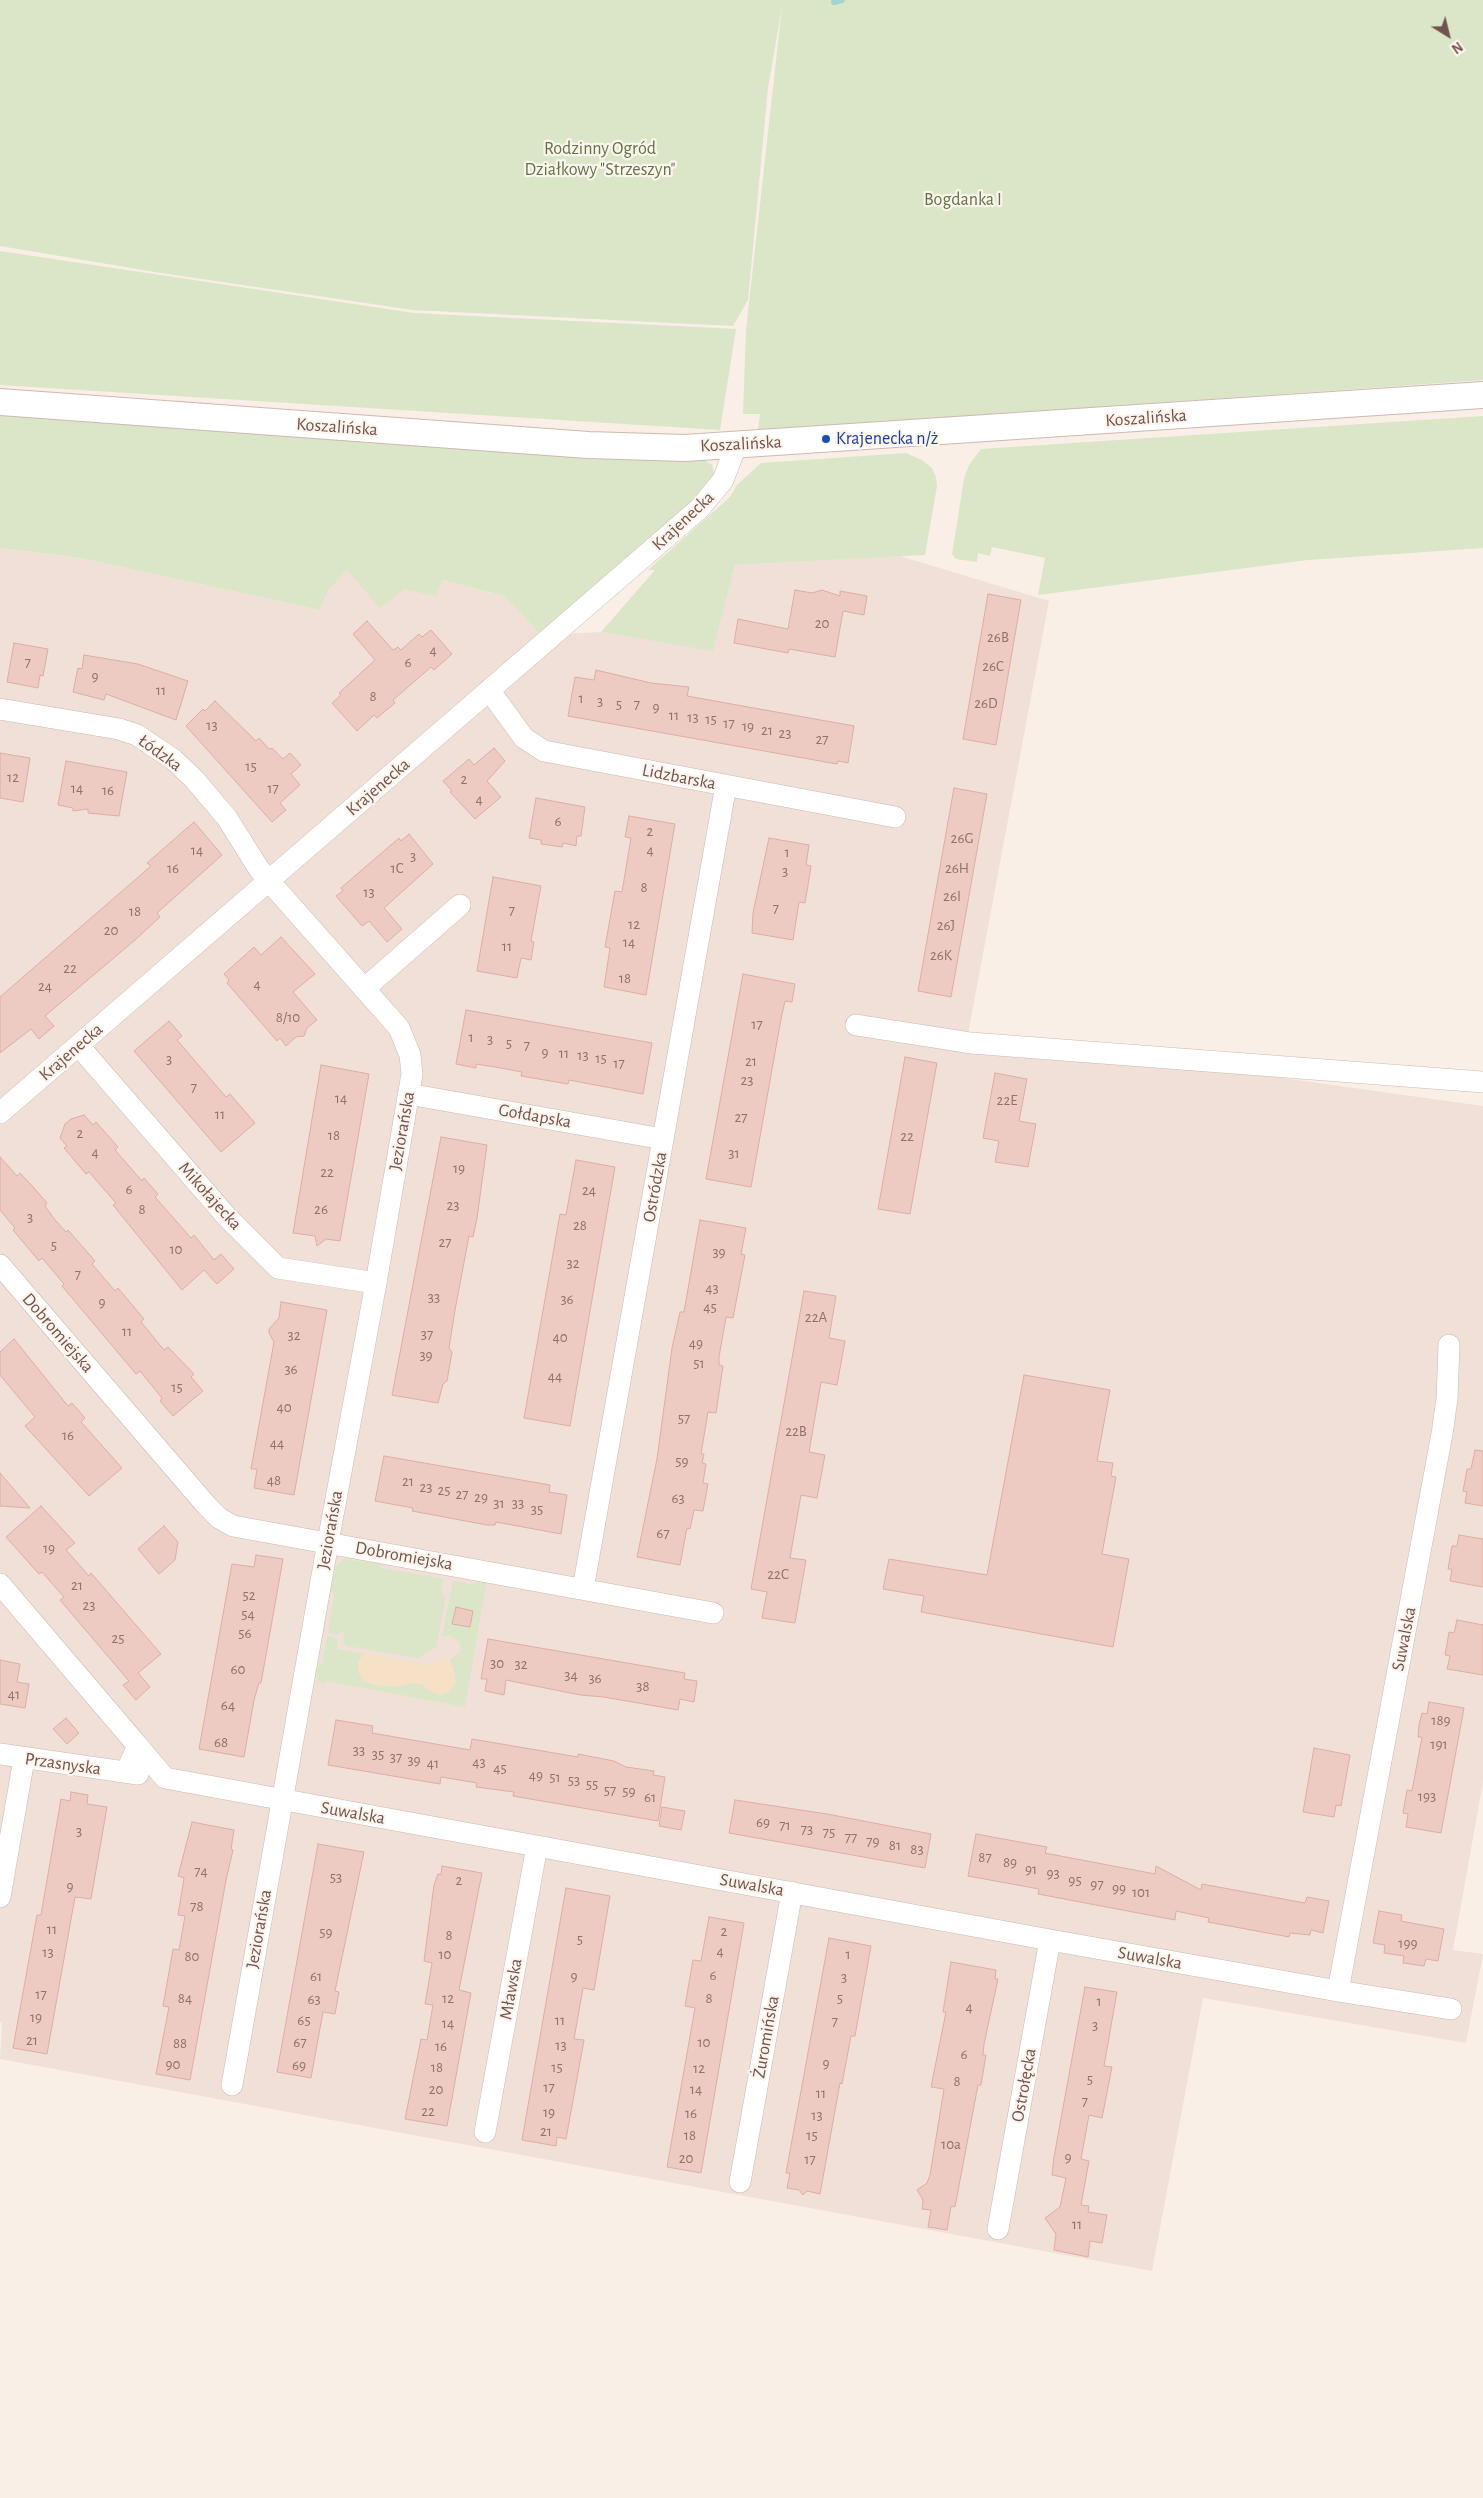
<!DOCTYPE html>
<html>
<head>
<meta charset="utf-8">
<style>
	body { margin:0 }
	#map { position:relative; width:1483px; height:2498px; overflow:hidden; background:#faefe7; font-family:"Alegreya Sans",sans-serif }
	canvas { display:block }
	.north { position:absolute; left:1423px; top:10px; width:50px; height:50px; -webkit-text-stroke:4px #fdf4ed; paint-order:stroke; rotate:144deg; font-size:14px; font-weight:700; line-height:20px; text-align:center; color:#71534e }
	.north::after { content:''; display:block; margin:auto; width:18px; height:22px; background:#71534e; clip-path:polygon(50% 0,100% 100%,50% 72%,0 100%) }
</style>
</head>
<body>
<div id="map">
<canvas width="1483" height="2498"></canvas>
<div class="north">N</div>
</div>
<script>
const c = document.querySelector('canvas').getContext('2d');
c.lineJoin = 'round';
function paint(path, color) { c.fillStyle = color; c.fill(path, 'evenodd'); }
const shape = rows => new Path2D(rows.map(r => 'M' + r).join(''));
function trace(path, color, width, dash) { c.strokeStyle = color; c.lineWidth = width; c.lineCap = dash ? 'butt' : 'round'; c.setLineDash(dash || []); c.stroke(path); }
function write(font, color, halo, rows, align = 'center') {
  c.font = font + ' "Alegreya Sans",sans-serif'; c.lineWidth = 4.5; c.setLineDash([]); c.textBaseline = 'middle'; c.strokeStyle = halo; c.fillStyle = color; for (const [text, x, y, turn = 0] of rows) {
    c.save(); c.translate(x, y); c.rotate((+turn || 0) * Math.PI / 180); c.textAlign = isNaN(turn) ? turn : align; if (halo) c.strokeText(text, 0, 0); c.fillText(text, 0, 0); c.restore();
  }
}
const residential = shape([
	[0,548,80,558,320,610,328,591,347,570,404,589,441,580,504,596,541,635,601,632,713,650,735,565,900,556,1049,601,968,1034,1483,1106,1483,1782,1453,1950,1483,1954,1466,2043,1203,1998,1152,2271,0,2059,2,2023,0,2022]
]);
const green = shape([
	[0,0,1483,0,1483,380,758,431,760,414,743,414,746,330,782,7,768,88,748,300,733,326,413,310,161,273,0,246],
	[0,251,414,313,736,329,720,430,0,385],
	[0,411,700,457,712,465,715,477,711,485,541,635,504,596,442,580,436,596,404,589,380,608,347,570,328,591,320,610,80,558,0,548],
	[1483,416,1483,548,1308,560,1038,595,1045,558,992,547,990,556,978,553,977,562,956,559,952,554,964,479,969,465,981,449],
	[906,453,922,460,932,468,936,477,937,486,925,555,735,565,713,651,601,632,655,570,648,570,730,497,737,485,761,463],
	[344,1559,378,1564,381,1568,444,1579,441,1593,446,1597,436,1647,418,1658,347,1646,343,1641,345,1632,340,1631,339,1635,328,1633,334,1595,331,1591,335,1568],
	[481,1578,487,1579,465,1707,326,1681,322,1685,320,1680,318,1684,317,1667,322,1664,327,1636,338,1639,337,1649,364,1654,358,1661,396,1687,412,1683,421,1684,430,1691,456,1676,450,1660,460,1652,460,1643,450,1635,442,1637,453,1581,472,1584]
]);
const sand = shape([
	[364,1654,430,1665,439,1658,450,1660,456,1684,449,1692,440,1695,430,1691,421,1684,412,1683,384,1687,371,1684,362,1679,358,1672,358,1661]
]);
const stream = shape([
	[834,2,842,0]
]);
const building = shape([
	[795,590,812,593,822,590,840,596,840,591,867,596,864,615,843,611,835,657,789,649,788,653,734,643,738,619,788,629,795,590],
	[988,594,1021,600,996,745,963,739,988,594],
	[367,621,393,650,398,647,401,650,419,634,422,637,431,630,452,654,434,670,431,667,393,700,395,703,377,718,374,715,357,731,332,703,341,695,339,693,375,660,353,634,367,621],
	[14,643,48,649,43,676,40,675,38,688,7,682,14,643],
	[84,655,138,664,188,681,176,720,106,694,104,700,73,692,78,668,82,669,84,655],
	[596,670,651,683,689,687,687,696,854,726,848,763,838,761,837,764,568,716,575,677,594,680,596,670],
	[215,701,256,741,259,738,269,749,272,748,283,759,290,753,301,765,291,774,300,785,280,803,286,810,272,822,186,726,203,709,205,711,215,701],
	[494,748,505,761,487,781,501,797,475,819,450,792,452,791,443,781,469,759,474,765,494,748],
	[0,753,30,758,23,802,0,798,0,753],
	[66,761,127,772,119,816,88,813,88,809,73,811,73,808,58,805,66,761],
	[954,788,987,794,951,997,918,991,954,788],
	[536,798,585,807,581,836,577,836,576,846,563,843,562,847,541,844,541,840,529,838,536,798],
	[629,816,675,824,646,995,604,987,610,948,605,947,615,891,622,892,631,838,625,837,629,816],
	[194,822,222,855,157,913,160,917,135,940,45,1016,54,1026,39,1039,31,1029,0,1053,0,997,151,866,147,863,194,822],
	[409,834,433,864,384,908,402,929,387,942,369,921,362,926,336,896,343,891,341,888,399,838,401,841,409,834],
	[769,838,809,845,806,865,811,866,808,885,805,903,799,902,793,940,752,933,753,913,769,838],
	[493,877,541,886,531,941,534,942,531,960,521,958,517,978,477,971,493,877],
	[281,937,315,974,293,992,317,1020,307,1028,304,1036,296,1037,286,1046,280,1038,277,1041,227,983,229,980,224,974,254,947,261,955,281,937],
	[743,974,795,984,792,1002,785,1001,781,1019,751,1187,706,1179,743,974],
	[466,1010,652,1043,643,1094,569,1080,568,1084,521,1076,522,1072,495,1067,476,1064,476,1068,456,1064,466,1010],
	[169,1021,182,1036,177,1040,201,1068,226,1097,230,1094,255,1123,221,1152,134,1051,169,1021],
	[905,1057,937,1063,910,1214,878,1209,905,1057],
	[321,1065,369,1074,340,1241,326,1239,317,1246,315,1236,293,1233,321,1065],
	[995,1073,1027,1079,1019,1121,1036,1124,1028,1167,995,1162,999,1141,983,1138,995,1073],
	[84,1115,93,1125,96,1122,118,1147,115,1150,142,1181,144,1178,158,1194,155,1197,191,1238,194,1235,214,1260,221,1254,234,1269,217,1284,204,1270,182,1290,113,1205,116,1203,89,1172,86,1174,64,1148,67,1146,60,1138,65,1124,71,1119,84,1115],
	[441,1137,487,1145,477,1218,473,1237,469,1236,455,1310,449,1348,452,1352,447,1381,443,1384,438,1403,392,1395,441,1137],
	[0,1157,17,1176,20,1173,34,1188,47,1203,45,1206,55,1220,66,1232,68,1230,95,1261,92,1264,115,1291,118,1288,144,1319,141,1322,164,1350,168,1347,194,1374,191,1377,203,1391,173,1416,160,1401,162,1398,140,1371,136,1374,62,1286,64,1284,42,1258,39,1261,13,1230,15,1228,0,1210,0,1157],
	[576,1160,615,1167,570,1426,524,1418,560,1214,566,1215,576,1160],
	[700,1220,746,1228,741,1254,745,1255,733,1318,726,1317,719,1357,719,1365,723,1366,716,1413,708,1412,701,1454,704,1454,702,1463,706,1464,703,1483,708,1484,703,1511,694,1510,690,1529,687,1528,680,1565,637,1557,657,1459,672,1348,680,1312,684,1312,700,1220],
	[804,1291,836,1296,829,1338,845,1341,837,1385,821,1382,809,1452,825,1455,817,1498,801,1495,790,1558,806,1560,795,1623,762,1618,767,1592,751,1589,804,1291],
	[281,1302,327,1310,294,1495,254,1488,257,1469,251,1469,274,1342,269,1333,269,1329,279,1318,281,1302],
	[14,1339,68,1406,72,1403,79,1411,85,1418,81,1422,122,1468,89,1496,25,1426,35,1417,0,1375,0,1352,14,1339],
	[1024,1375,1110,1390,1097,1461,1113,1463,1111,1476,1116,1477,1102,1554,1129,1559,1113,1647,921,1612,924,1596,883,1589,889,1559,987,1575,1024,1375],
	[1475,1450,1483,1451,1483,1506,1465,1503,1467,1492,1463,1491,1467,1469,1471,1469,1475,1450],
	[384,1456,550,1485,549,1492,567,1495,561,1534,496,1522,495,1525,487,1525,412,1511,413,1508,375,1501,384,1456],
	[0,1473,30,1508,0,1506,0,1473],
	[41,1506,75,1543,66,1550,89,1576,91,1573,161,1654,138,1673,150,1687,136,1700,123,1685,129,1681,60,1600,64,1597,42,1572,39,1574,6,1537,41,1506],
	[164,1526,178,1542,175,1560,159,1574,138,1549,164,1526],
	[1459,1535,1483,1539,1483,1587,1450,1581,1452,1569,1448,1569,1452,1546,1457,1546,1459,1535],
	[256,1555,283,1559,261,1683,259,1683,254,1700,244,1757,199,1749,232,1564,254,1567,256,1555],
	[456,1607,473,1611,470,1627,452,1624,456,1607],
	[1457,1620,1483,1625,1483,1675,1447,1669,1450,1656,1445,1655,1447,1644,1449,1632,1454,1633,1457,1620],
	[488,1639,685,1673,684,1679,697,1681,694,1702,680,1699,678,1710,604,1697,580,1695,506,1680,504,1695,485,1691,487,1679,481,1679,488,1639],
	[0,1660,20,1664,17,1682,29,1684,25,1708,0,1704,0,1660],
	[1429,1702,1464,1708,1441,1833,1406,1827,1408,1814,1403,1813,1407,1790,1412,1791,1422,1737,1418,1737,1419,1725,1422,1713,1427,1714,1429,1702],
	[66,1718,79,1733,67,1744,53,1729,66,1718],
	[336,1720,373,1726,372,1733,470,1750,472,1739,578,1757,578,1754,614,1761,626,1767,654,1771,653,1775,665,1777,658,1821,513,1796,514,1792,476,1787,477,1783,441,1777,440,1784,328,1765,336,1720],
	[1314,1748,1350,1755,1341,1806,1336,1805,1334,1817,1303,1812,1314,1748],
	[71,1792,88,1795,87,1804,107,1807,91,1899,75,1897,47,2054,13,2048,37,1915,41,1915,61,1799,70,1801,71,1792],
	[735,1800,827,1814,931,1834,925,1868,729,1833,735,1800],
	[662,1807,685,1811,681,1830,659,1826,662,1807],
	[192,1822,234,1830,231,1849,233,1850,226,1880,190,2080,156,2074,169,2007,163,2006,173,1949,179,1950,185,1916,178,1915,184,1878,178,1876,192,1822],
	[976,1834,1047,1847,1045,1853,1155,1874,1156,1866,1201,1890,1202,1884,1305,1903,1307,1897,1329,1901,1323,1933,1311,1930,1310,1935,1290,1933,1289,1937,1208,1922,1209,1918,1176,1911,1175,1920,1038,1894,1039,1889,968,1876,976,1834],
	[318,1844,364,1852,335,1991,339,1992,335,2014,323,2012,311,2078,277,2072,318,1844],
	[442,1866,482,1873,459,1990,471,1993,447,2126,405,2119,421,2039,427,2040,433,2005,425,2004,432,1963,424,1961,434,1885,438,1874,441,1875,442,1866],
	[566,1888,610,1896,594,1990,583,1988,574,2039,584,2040,566,2139,557,2137,556,2146,522,2140,566,1888],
	[1379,1911,1402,1915,1401,1921,1444,1929,1438,1961,1426,1959,1424,1966,1403,1963,1404,1956,1384,1953,1385,1945,1373,1943,1379,1911],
	[709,1917,744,1923,701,2173,667,2167,695,2008,685,2006,693,1960,701,1961,709,1917],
	[829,1938,871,1946,855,2036,851,2036,842,2084,840,2083,820,2194,807,2191,803,2195,799,2190,787,2188,790,2173,786,2173,829,1938],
	[951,1962,996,1970,995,1979,998,1979,984,2044,983,2055,986,2055,981,2085,978,2085,955,2207,951,2206,947,2230,928,2227,931,2210,922,2209,923,2200,917,2190,927,2183,930,2175,944,2089,931,2087,946,2012,943,2012,951,1962],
	[1085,1987,1117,1992,1104,2066,1112,2067,1102,2118,1089,2115,1081,2159,1089,2161,1081,2205,1089,2206,1088,2212,1107,2215,1102,2243,1090,2241,1088,2257,1054,2250,1056,2234,1045,2218,1060,2207,1066,2178,1052,2175,1054,2157,1085,1987]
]);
const minor = shape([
	[489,690,524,738,544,751,895,817],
	[0,709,119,729,137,735,174,760,194,779,227,818,259,869,269,881,399,1028,410,1055,412,1074,376,1283,328,1542,232,2085],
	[364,989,460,905],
	[856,1025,971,1043,1483,1082],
	[79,1046,228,1218,278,1268,376,1283],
	[408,1094,663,1139],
	[0,1113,700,508,723,480,736,446],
	[0,1265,207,1506,219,1518,233,1526,713,1613],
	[0,1584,138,1746,126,1772],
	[583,1589,726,785],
	[138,1746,165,1778,1050,1940,1338,1991,1451,2009],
	[0,1754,138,1774],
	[0,1897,24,1759],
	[1338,1991,1442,1434,1447,1399,1449,1345],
	[485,2132,537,1846],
	[740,2182,792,1892],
	[998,2229,1050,1940]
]);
const tertiary = shape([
	[0,402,588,445,685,448,1483,395]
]);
const markers = [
	[826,439,5,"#1a4fb4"]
];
const numberNames = [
	["20",822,623],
	["26B",998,637],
	["4",433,650],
	["7",28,662],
	["6",408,662],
	["26C",993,666],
	["9",95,676],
	["11",161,690],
	["8",373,696],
	["1",581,698],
	["3",600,701],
	["26D",986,703],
	["5",619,704],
	["7",637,704],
	["9",656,707],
	["11",674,715],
	["13",693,717],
	["15",711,719],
	["17",729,723],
	["13",212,725],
	["19",748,726],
	["21",767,730],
	["23",785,733],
	["27",822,739],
	["15",251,766],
	["12",13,777],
	["2",464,779],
	["14",77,788],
	["17",273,788],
	["16",108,790],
	["4",479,799],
	["6",558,821],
	["2",650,831],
	["26G",962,838],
	["14",197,850],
	["4",650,850],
	["1",787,852],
	["3",413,856],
	["16",173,868],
	["1C",397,868],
	["26H",957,868],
	["3",785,871],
	["8",644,887],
	["13",369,892],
	["26I",952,896],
	["7",776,908],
	["7",512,910],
	["18",135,911],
	["12",634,924],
	["26J",946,925],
	["20",111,930],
	["14",629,942],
	["11",507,946],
	["26K",941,955],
	["22",70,968],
	["18",625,978],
	["4",257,984],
	["24",45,986],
	["8/10",288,1017],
	["17",757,1024],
	["1",471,1037],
	["3",490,1039],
	["5",509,1043],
	["7",527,1045],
	["9",545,1052],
	["11",564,1053],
	["13",583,1055],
	["15",601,1058],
	["3",169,1059],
	["21",751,1061],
	["17",619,1063],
	["23",747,1080],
	["7",194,1087],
	["14",341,1098],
	["22E",1007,1100],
	["11",220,1114],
	["27",741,1117],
	["2",80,1133],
	["18",334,1135],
	["22",907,1136],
	["4",95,1152],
	["31",734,1153],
	["19",459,1168],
	["22",327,1172],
	["6",129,1189],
	["24",589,1190],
	["23",453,1205],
	["8",142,1209],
	["26",321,1209],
	["3",30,1217],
	["28",580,1225],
	["27",445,1242],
	["5",54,1245],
	["10",176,1249],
	["39",719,1252],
	["32",573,1263],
	["7",78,1274],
	["43",712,1288],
	["33",434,1297],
	["36",567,1299],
	["9",102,1302],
	["45",710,1307],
	["22A",816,1317],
	["11",127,1331],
	["37",427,1334],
	["32",294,1335],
	["40",560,1337],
	["49",696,1343],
	["39",426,1355],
	["51",699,1363],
	["36",291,1369],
	["44",555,1376],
	["15",177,1387],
	["40",284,1407],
	["57",684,1418],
	["22B",796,1431],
	["16",68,1435],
	["44",277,1443],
	["59",682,1461],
	["48",274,1480],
	["21",408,1481],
	["23",426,1487],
	["25",444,1490],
	["27",462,1494],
	["29",481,1497],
	["63",678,1498],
	["31",499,1503],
	["33",518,1503],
	["35",537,1509],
	["67",663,1533],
	["19",49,1548],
	["22C",778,1574],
	["21",77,1585],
	["52",249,1595],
	["23",89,1605],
	["54",248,1614],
	["56",245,1633],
	["25",118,1638],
	["30",497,1663],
	["32",521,1664],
	["60",238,1669],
	["34",571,1675],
	["36",595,1678],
	["38",643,1686],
	["41",14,1694],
	["64",228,1705],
	["189",1441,1720],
	["68",221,1742],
	["191",1439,1744],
	["33",359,1750],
	["35",378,1754],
	["37",396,1757],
	["39",414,1760],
	["43",479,1762],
	["41",433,1763],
	["45",500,1768],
	["49",536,1775],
	["51",555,1777],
	["53",574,1780],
	["55",592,1784],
	["57",610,1790],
	["59",629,1791],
	["193",1427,1796],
	["61",650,1797],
	["69",763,1822],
	["71",785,1825],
	["73",807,1829],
	["3",79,1831],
	["75",829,1832],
	["77",851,1837],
	["79",873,1841],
	["81",895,1845],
	["83",917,1849],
	["87",985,1857],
	["89",1010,1862],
	["91",1031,1869],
	["74",201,1871],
	["93",1053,1873],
	["53",336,1877],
	["2",459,1880],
	["95",1075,1880],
	["97",1097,1884],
	["9",70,1886],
	["99",1119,1888],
	["101",1141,1892],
	["78",197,1906],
	["11",52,1929],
	["2",724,1931],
	["59",326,1932],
	["8",449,1935],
	["5",580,1939],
	["199",1408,1943],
	["4",720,1951],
	["13",48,1952],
	["10",445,1954],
	["1",848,1954],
	["80",192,1956],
	["6",713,1975],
	["61",316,1976],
	["9",574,1976],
	["3",844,1977],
	["17",41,1994],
	["84",185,1998],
	["12",448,1998],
	["8",709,1998],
	["5",840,1998],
	["63",314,1999],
	["1",1099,2001],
	["4",969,2007],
	["19",36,2017],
	["65",304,2020],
	["11",560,2020],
	["7",835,2021],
	["14",448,2023],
	["3",1095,2025],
	["21",32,2040],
	["67",300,2042],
	["10",704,2042],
	["88",180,2043],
	["13",561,2045],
	["16",441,2046],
	["6",964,2054],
	["9",826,2063],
	["90",173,2064],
	["69",299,2065],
	["18",437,2067],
	["15",557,2067],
	["12",699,2068],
	["5",1090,2079],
	["8",957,2081],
	["17",549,2087],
	["20",436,2089],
	["14",696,2089],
	["11",821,2093],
	["7",1085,2101],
	["22",428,2111],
	["19",549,2112],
	["16",691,2113],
	["13",817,2115],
	["21",546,2131],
	["18",690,2135],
	["15",812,2135],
	["10a",951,2144],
	["9",1068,2157],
	["20",686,2158],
	["17",810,2159],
	["11",1077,2224]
];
const parkNames = [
	["Rodzinny Ogród",600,149],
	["Działkowy \"Strzeszyn\"",600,170],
	["Bogdanka I",963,200]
];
const streetNames = [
	["Koszalińska",1146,418,-4],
	["Koszalińska",337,427,4],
	["Koszalińska",741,444,-3],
	["Krajenecka",683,521,-43],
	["Łódzka",160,753,36],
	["Lidzbarska",679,777,11],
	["Krajenecka",378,787,-41],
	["Krajenecka",71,1052,-41],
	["Gołdapska",535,1116,10],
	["Jeziorańska",402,1131,-80],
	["Ostródzka",655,1187,-80],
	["Mikołajecka",210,1196,48],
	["Dobromiejska",58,1333,49],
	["Jeziorańska",330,1530,-80],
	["Dobromiejska",404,1556,10],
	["Suwalska",1404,1639,-79],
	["Przasnyska",63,1764,8],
	["Suwalska",353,1813,10],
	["Suwalska",752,1885,10],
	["Jeziorańska",259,1929,-80],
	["Suwalska",1150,1958,10],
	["Mławska",511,1989,-80],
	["Żuromińska",766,2037,-80],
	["Ostrołęcka",1024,2085,-80]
];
const transitNames = [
	["Krajenecka n/ż",836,439]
];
paint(residential, '#f1e0d7');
paint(green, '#dae6c7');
paint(sand, '#f6e1c6');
trace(stream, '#a5d3d0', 6);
paint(building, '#edcac2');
trace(building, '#deaea4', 1);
trace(minor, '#cdb8b2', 22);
trace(tertiary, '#cdb8b2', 28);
trace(minor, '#fff', 21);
trace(tertiary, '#fff', 26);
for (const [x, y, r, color] of markers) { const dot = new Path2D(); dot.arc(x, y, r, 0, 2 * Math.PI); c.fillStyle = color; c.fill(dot); trace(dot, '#fdf4ed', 2); }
write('15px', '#90716b', null, numberNames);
write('18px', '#5e7647', '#fdf4ed', parkNames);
write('18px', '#71534e', '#fdf4ed', streetNames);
write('18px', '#164399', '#fdf4ed', transitNames, 'left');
</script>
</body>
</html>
